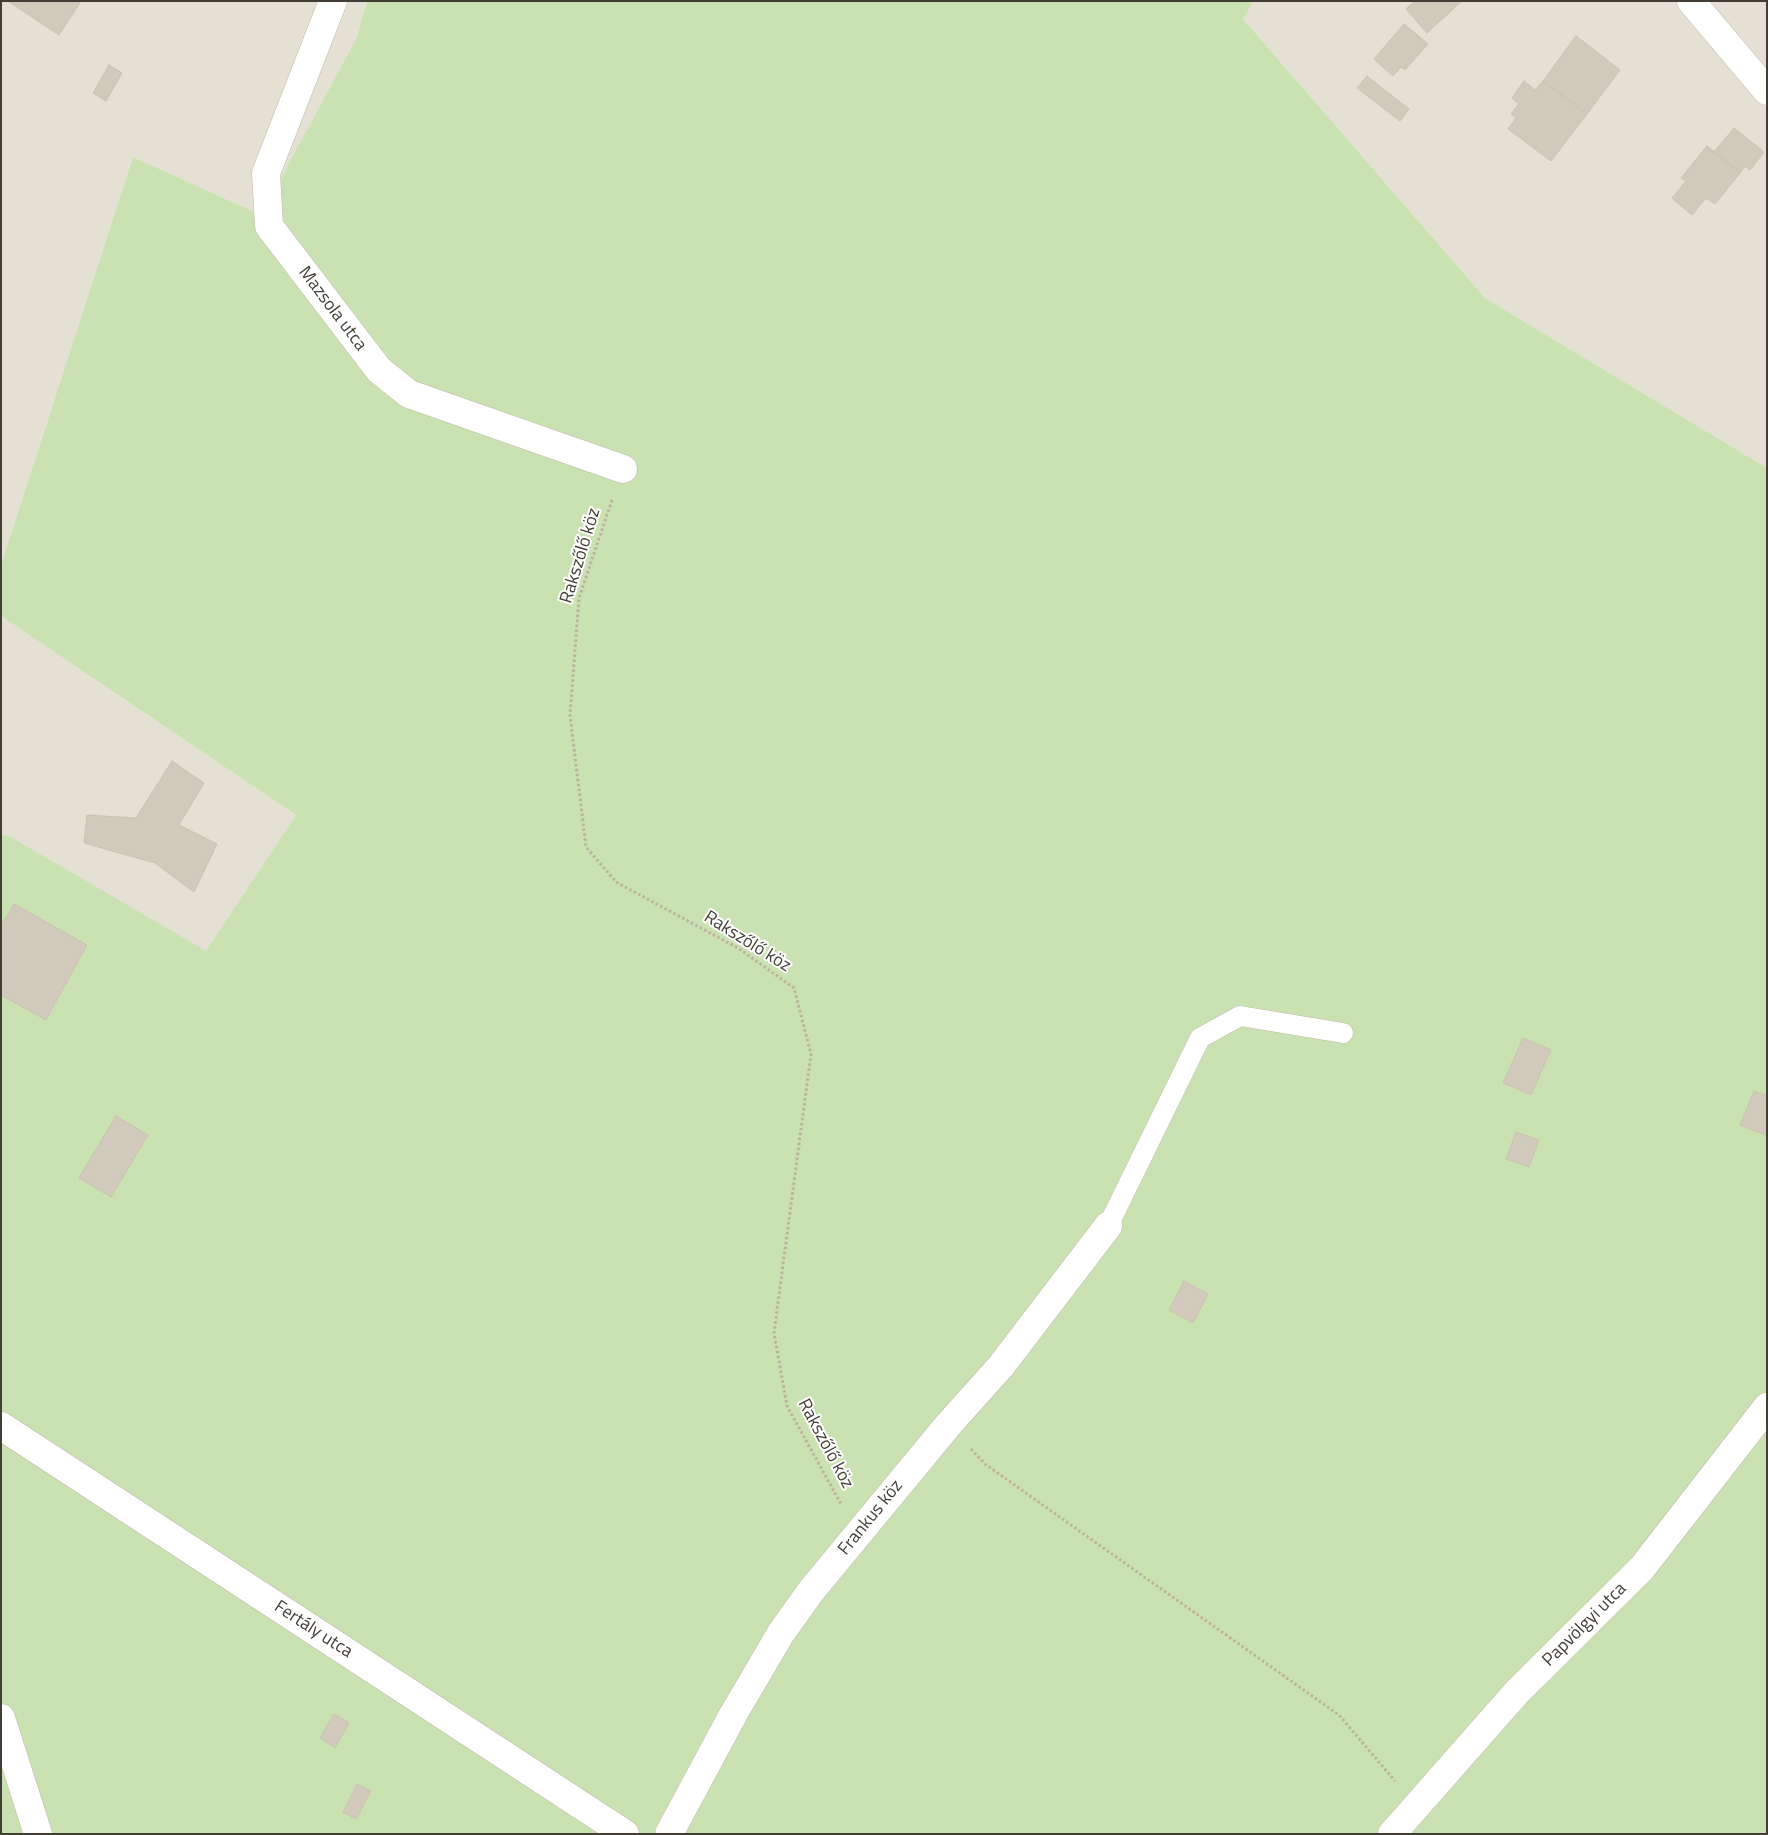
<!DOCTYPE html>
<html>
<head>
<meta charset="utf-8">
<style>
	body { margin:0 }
	#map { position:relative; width:1768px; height:1835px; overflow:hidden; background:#f1eee5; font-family:"Titillium Web",sans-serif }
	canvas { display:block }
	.frame { position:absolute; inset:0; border:2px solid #433e35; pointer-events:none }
</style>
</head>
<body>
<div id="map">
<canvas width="1768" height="1835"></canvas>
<div class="frame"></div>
</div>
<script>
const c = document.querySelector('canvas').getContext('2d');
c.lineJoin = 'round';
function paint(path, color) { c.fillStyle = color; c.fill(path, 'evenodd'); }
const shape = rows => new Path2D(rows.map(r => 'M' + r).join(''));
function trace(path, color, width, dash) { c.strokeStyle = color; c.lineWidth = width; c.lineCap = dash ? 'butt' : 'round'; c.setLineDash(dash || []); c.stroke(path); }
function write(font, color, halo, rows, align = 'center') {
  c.font = font + ' "Titillium Web",sans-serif'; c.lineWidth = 4; c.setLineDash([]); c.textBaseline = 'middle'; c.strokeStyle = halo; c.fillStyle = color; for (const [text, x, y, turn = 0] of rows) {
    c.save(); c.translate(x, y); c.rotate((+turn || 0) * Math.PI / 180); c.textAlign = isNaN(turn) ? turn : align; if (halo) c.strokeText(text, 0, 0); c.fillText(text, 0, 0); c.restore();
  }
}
const residential = shape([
	[1,1,367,1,357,37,261,215,133,157,1,565],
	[1254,1,1767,1,1767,468,1485,298,1243,19],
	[1,616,296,815,206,952,11,837,1,834]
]);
const green = shape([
	[367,1,1254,1,1243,19,1485,298,1767,468,1767,1834,1,1834,1,834,11,837,206,951,296,815,1,616,1,565,133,157,261,215,357,37]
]);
const building = shape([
	[8,1,81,1,59,35,8,1],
	[1415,1,1462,1,1427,33,1406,9,1415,1],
	[1404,24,1428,44,1405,70,1401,67,1393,76,1374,59,1404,24],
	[1576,36,1620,70,1587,114,1543,81,1576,36],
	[109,65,122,73,106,101,93,93,109,65],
	[1367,76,1409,109,1400,121,1357,88,1367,76],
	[1524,81,1535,90,1543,81,1587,114,1551,161,1508,129,1516,118,1511,114,1519,104,1512,98,1524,81],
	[1734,128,1764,152,1750,170,1745,166,1740,173,1714,152,1734,128],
	[1707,146,1740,173,1715,204,1706,198,1692,215,1672,198,1686,181,1681,178,1707,146],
	[172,761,204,783,179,825,217,844,194,892,155,863,84,843,87,815,136,818,172,761],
	[14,904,87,945,46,1020,1,995,1,926,14,904],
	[1523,1038,1551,1050,1531,1095,1503,1083,1523,1038],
	[1754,1091,1767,1096,1767,1136,1740,1125,1754,1091],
	[116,1116,148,1135,111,1197,79,1178,116,1116],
	[1516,1132,1539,1140,1529,1167,1506,1159,1516,1132],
	[1184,1281,1208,1294,1193,1323,1169,1310,1184,1281],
	[334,1714,349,1723,335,1748,320,1738,334,1714],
	[357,1784,371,1791,356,1819,343,1812,357,1784]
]);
const path = shape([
	[612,500,579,598,570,715,586,847,616,882,738,948,794,988,811,1054,774,1333,787,1406,841,1504],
	[971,1449,985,1464,1339,1715,1395,1781]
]);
const service = shape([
	[1108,1226,1200,1038,1240,1016,1343,1033]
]);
const minor = shape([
	[333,1,266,173,269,226,379,370,409,394,623,469],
	[1691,1,1767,91],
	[1,1426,625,1834],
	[1,1718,38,1834],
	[669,1834,734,1713,781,1633,811,1591,949,1424,1001,1366,1108,1226],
	[1392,1834,1517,1692,1642,1568,1767,1407]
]);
const streetNames = [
	["Mazsola utca",332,309,53],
	["Rakszőlő köz",581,556,-73],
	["Rakszőlő köz",747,942,32],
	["Rakszőlő köz",825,1444,62],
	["Frankus köz",871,1518,-51],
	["Papvölgyi utca",1585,1625,-45],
	["Fertály utca",313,1630,33]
];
paint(residential, '#e4e0d4');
paint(green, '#cae2b2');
paint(building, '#d1cabc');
trace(building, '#cbc2b0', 1);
trace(service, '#beb8ac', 21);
trace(minor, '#beb8ac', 29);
trace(path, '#bcb19c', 3, [2.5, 2.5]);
trace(service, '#fff', 20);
trace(minor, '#fff', 28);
write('18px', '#433e35', '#fff', streetNames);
</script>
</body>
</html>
